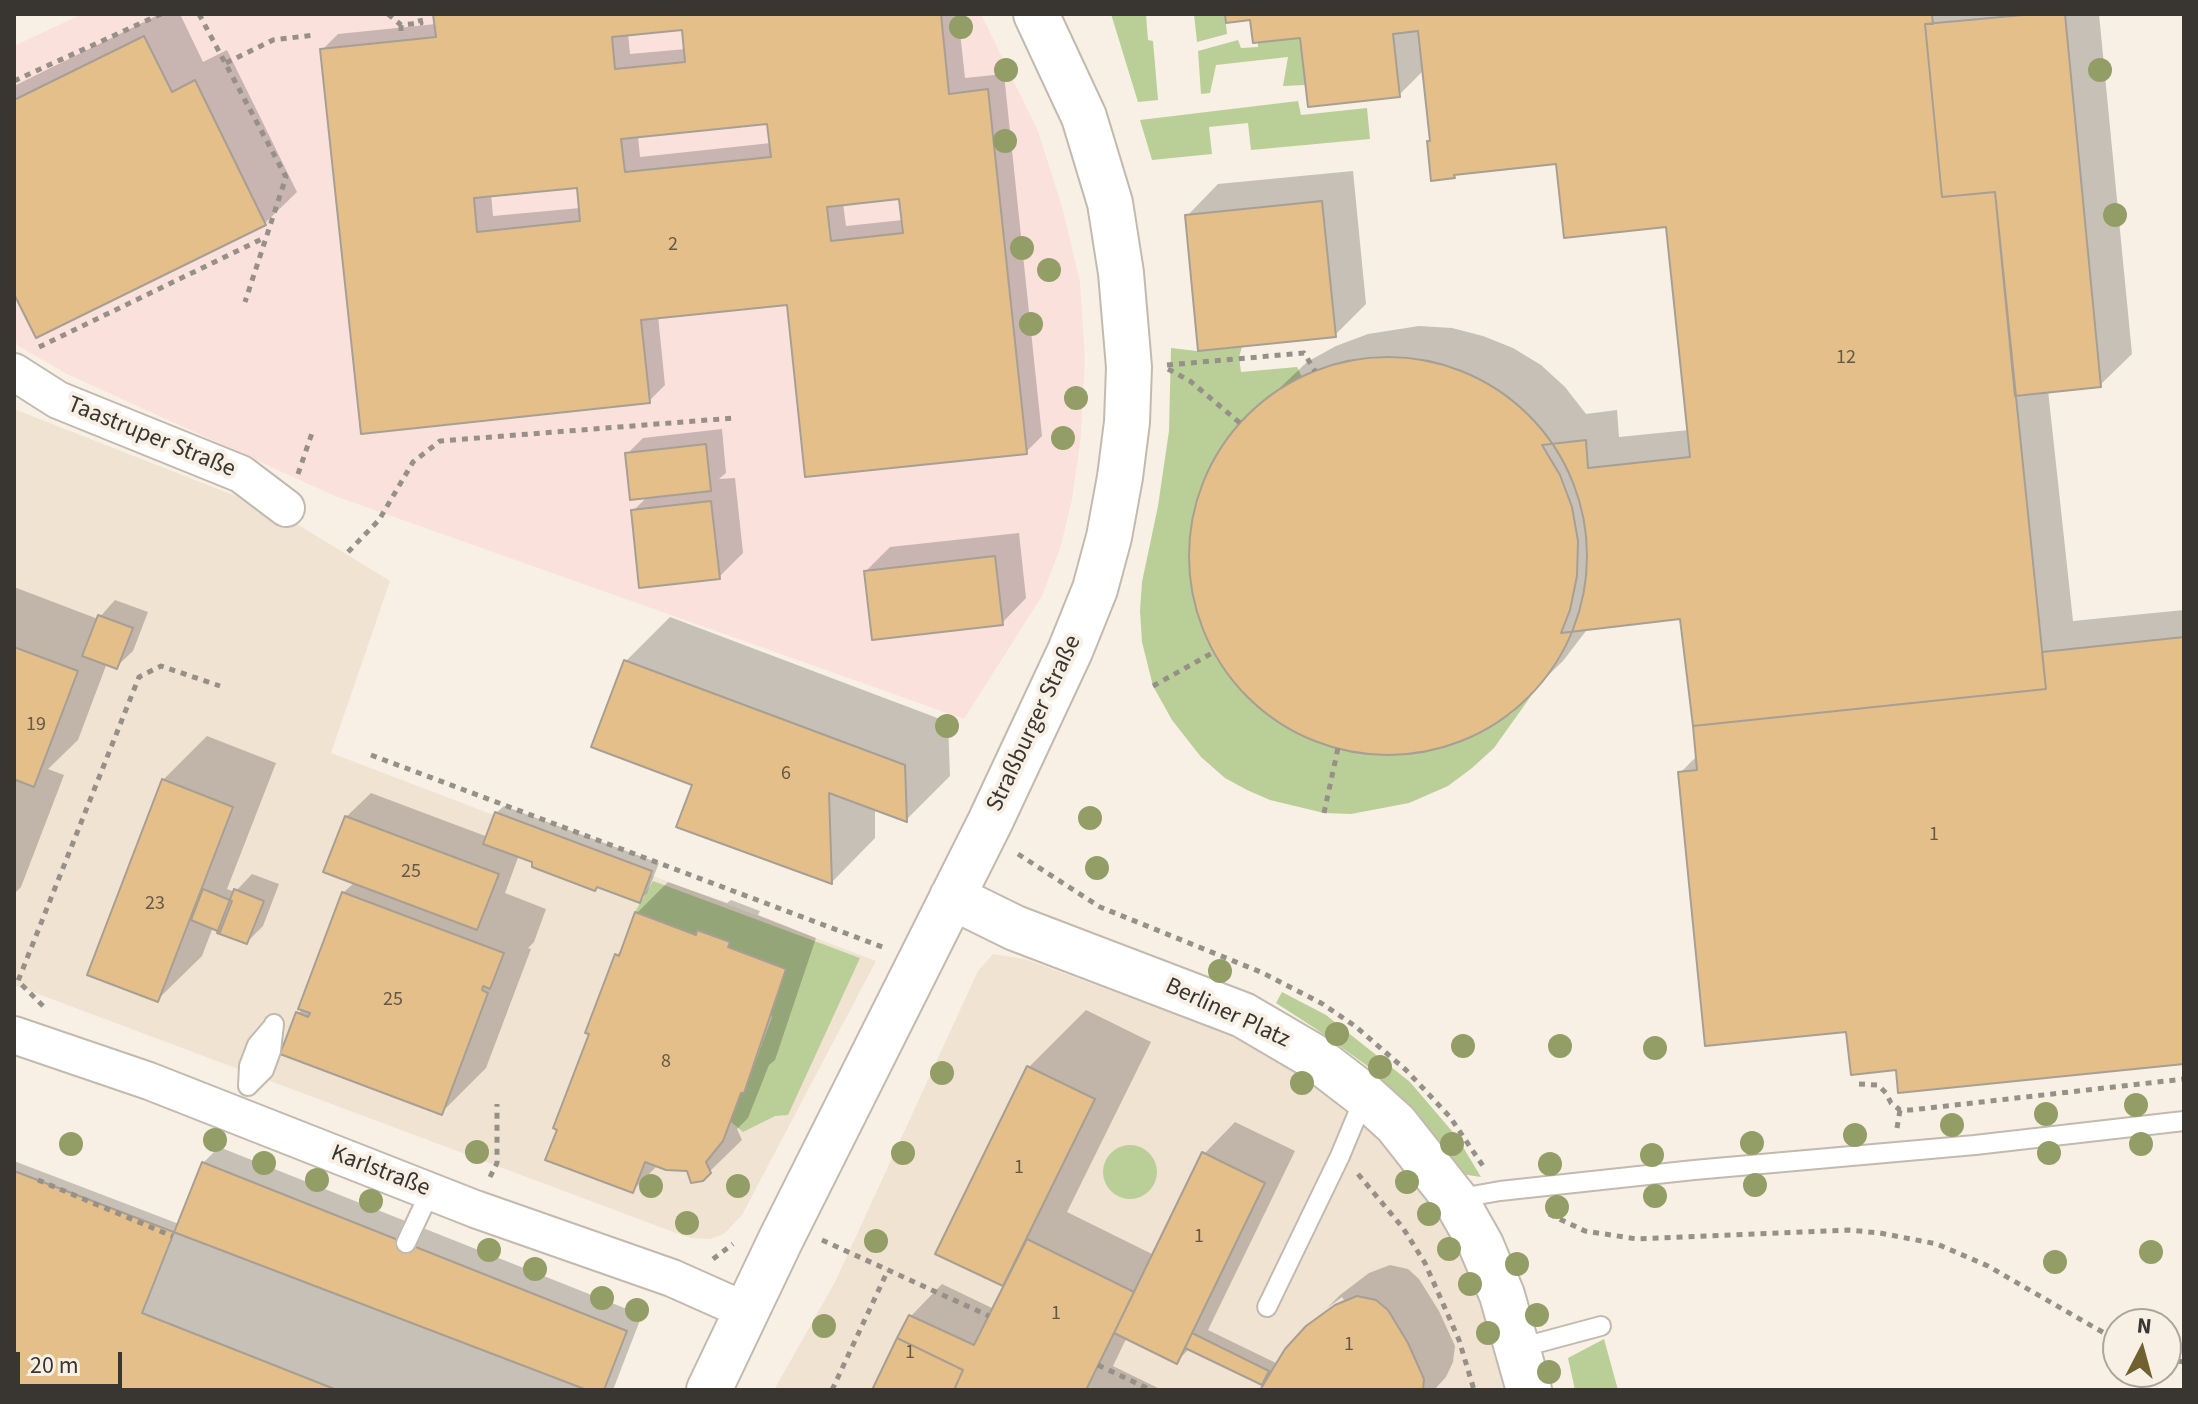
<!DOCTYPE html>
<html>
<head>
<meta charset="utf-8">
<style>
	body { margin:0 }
	#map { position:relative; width:2198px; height:1404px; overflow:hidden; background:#f8f0e4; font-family:"Source Sans 3",sans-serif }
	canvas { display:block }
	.frame { position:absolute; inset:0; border:16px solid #393531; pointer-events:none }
	.north { position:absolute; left:2102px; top:1308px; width:80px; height:80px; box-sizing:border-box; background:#f8f0e4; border:2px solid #aca59c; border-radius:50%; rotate:6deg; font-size:22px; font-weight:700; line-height:32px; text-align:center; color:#393531 }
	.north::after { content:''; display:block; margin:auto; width:28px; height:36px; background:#71612f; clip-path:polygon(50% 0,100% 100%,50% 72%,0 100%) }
	.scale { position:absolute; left:16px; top:1352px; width:106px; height:36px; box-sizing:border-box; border:4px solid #393531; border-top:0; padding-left:10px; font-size:24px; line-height:28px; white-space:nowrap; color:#393531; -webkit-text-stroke:6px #f8f0e4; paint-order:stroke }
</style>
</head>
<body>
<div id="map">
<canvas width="2198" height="1404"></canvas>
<div class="frame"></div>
<div class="north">N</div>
<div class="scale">20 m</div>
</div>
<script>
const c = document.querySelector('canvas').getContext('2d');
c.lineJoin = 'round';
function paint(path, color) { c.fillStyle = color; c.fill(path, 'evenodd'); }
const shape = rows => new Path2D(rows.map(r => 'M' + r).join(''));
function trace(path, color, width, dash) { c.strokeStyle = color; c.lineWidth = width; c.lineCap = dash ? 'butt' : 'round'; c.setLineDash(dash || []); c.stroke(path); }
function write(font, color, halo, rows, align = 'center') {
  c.font = font + ' "Source Sans 3",sans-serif'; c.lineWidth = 8; c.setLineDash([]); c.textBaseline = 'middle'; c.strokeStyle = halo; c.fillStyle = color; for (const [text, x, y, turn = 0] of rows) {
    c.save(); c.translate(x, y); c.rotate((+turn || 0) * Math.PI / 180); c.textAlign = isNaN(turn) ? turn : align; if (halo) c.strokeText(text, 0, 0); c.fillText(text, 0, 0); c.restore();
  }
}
const built = shape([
	[14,409,279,513,390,581,331,753,876,961,742,1215,724,1234,710,1239,692,1238,676,1233,14,985],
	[993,954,1025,959,1228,1034,1282,1061,1334,1095,1381,1140,1429,1201,1473,1278,1492,1326,1511,1390,774,1390,835,1282,978,971]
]);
const education = shape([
	[82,14,981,14,1038,131,1063,210,1080,282,1085,359,1081,436,1072,500,1060,549,1042,596,964,719,335,496,67,374,18,346,14,337,14,46]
]);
const green = shape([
	[1111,14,1146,14,1148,40,1153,41,1158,100,1138,102],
	[1194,14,1225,14,1227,34,1197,42],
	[1300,38,1305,85,1283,86,1288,57,1216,65,1210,93,1201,94,1198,51,1238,40,1241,48,1258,47,1258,43],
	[1298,101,1301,115,1367,108,1370,139,1251,150,1248,123,1209,127,1212,154,1152,160,1140,120],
	[1242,347,1239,357,1241,372,1297,367,1302,377,1256,407,1229,437,1203,484,1193,520,1190,556,1197,607,1214,652,1243,692,1268,713,1294,731,1338,748,1374,754,1411,754,1446,747,1479,734,1511,714,1531,696,1494,748,1472,768,1448,786,1409,803,1351,814,1324,813,1270,800,1247,790,1225,778,1201,757,1172,720,1153,686,1142,642,1140,611,1142,582,1158,506,1169,431,1171,348,1197,351],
	[653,881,860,958,788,1115,775,1116,743,1132,730,1121,741,1093,744,1093,772,1017,728,947,729,943,697,931,696,935,635,912],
	[1282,992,1326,1015,1410,1082,1457,1137,1481,1177,1461,1174,1416,1114,1366,1065,1316,1029,1276,1003],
	'1103 1172a27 27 0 1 1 54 0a27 27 0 1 1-54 0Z',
	[1604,1339,1618,1390,1575,1390,1568,1358]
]);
const shadow = shape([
	[160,14,180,14,203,62,227,50,297,192,265,223,37,336,14,289,14,86],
	[435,14,958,14,965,78,1004,74,1042,436,1026,452,789,302,658,316,665,385,649,401,363,432,322,50,338,34,436,24],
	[684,28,686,49,630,54,628,33],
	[769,122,771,143,640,157,638,136],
	[578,186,580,208,493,216,491,194],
	[901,197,903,220,846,226,843,203],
	[1227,14,2099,14,2132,354,2100,385,2048,390,2073,621,2184,610,2184,1062,1898,1068,1848,1030,1680,773,1698,755,1682,617,1589,627,1563,661,1510,712,1478,732,1445,745,1411,752,1374,752,1353,749,1351,751,1294,732,1243,692,1214,653,1196,609,1199,607,1192,556,1195,520,1205,485,1216,460,1242,424,1307,362,1336,346,1368,334,1419,326,1452,328,1483,336,1513,348,1541,365,1565,387,1586,414,1617,410,1619,437,1689,430,1668,224,1558,162,1457,173,1454,176,1432,139,1424,70,1399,95,1302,36,1252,18],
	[1353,171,1366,304,1335,335,1187,216,1218,184],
	[722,429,726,473,719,479,735,478,743,553,719,577,633,511,648,496,627,454,643,438],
	[1019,533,1026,598,1002,623,866,571,890,547],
	[14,587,98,619,115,600,148,612,133,651,116,667,107,663,78,740,48,769,64,775,21,887,14,894],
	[670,617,948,722,950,776,906,820,875,808,875,838,832,882,694,784,626,661],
	[207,736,276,763,227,889,235,892,252,874,279,884,263,926,247,942,213,927,202,956,157,1000,163,780],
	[371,793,488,837,496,813,504,806,659,863,647,893,639,901,519,855,505,893,546,909,534,942,528,948,531,949,486,1068,442,1112,298,1014,303,1009,343,893,355,882,346,817],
	[668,882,727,903,731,900,760,911,758,915,816,938,775,1060,769,1065,748,1118,737,1129,742,1140,710,1171,697,1180,688,1169,658,1165,633,1190,592,1032,617,955,623,949,637,913],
	[1086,1010,1151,1042,1067,1212,1154,1255,1204,1154,1235,1122,1295,1151,1208,1330,1278,1364,1314,1323,1344,1300,1342,1297,1327,1308,1340,1295,1369,1273,1390,1265,1408,1269,1419,1279,1439,1311,1455,1346,1453,1362,1446,1377,1434,1390,1262,1390,1269,1376,1262,1383,1190,1348,1177,1361,1127,1337,1113,1366,1162,1390,874,1390,911,1316,942,1284,994,1309,1009,1278,1003,1284,1029,1067],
	[219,1147,642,1315,613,1390,14,1390,14,1161,179,1224,203,1163]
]);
const building = shape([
	[433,14,941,14,949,94,988,89,1027,454,805,477,787,305,641,320,650,403,361,434,320,49,436,37,433,14],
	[682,30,685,62,615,69,612,37,682,30],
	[767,124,771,157,625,172,621,139,767,124],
	[577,188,580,221,477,232,474,198,577,188],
	[899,199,903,233,831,241,827,207,899,199],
	[1225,14,1932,14,1933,24,1925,24,1942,197,1995,192,2046,689,1693,726,1680,619,1561,633,1570,610,1577,576,1578,541,1572,507,1560,475,1542,445,1586,440,1588,468,1690,457,1666,227,1564,238,1556,164,1454,175,1455,178,1431,181,1427,141,1430,141,1418,31,1393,34,1400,97,1308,107,1300,38,1253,43,1250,20,1226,23,1225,14],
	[2034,14,2065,14,2101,387,2015,396,1995,192,1942,197,1925,24,2034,14],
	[144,36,172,92,195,80,266,225,36,338,14,294,14,100,144,36],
	[1322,201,1336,337,1198,351,1185,215,1322,201],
	'1189 556a199 199 0 1 1 398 0a199 199 0 1 1-398 0Z',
	[706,444,711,491,630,500,625,453,706,444],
	[711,501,720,579,639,588,631,510,711,501],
	[995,556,1003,625,872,640,864,571,995,556],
	[98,615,133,628,117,669,82,656,98,615],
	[2184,637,2184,1064,1898,1093,1896,1070,1851,1075,1846,1032,1705,1046,1678,772,1697,770,1693,726,2046,689,2042,652,2184,637],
	[14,647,78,671,34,787,16,780,14,785,14,647],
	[624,660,905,765,907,822,829,793,832,884,676,827,692,785,591,747,624,660],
	[162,779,233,807,158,1002,87,975,162,779],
	[495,812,652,871,640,903,597,887,595,891,532,867,532,862,483,844,495,812],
	[345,816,499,874,477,930,323,872,345,816],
	[203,889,232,901,220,932,191,920,203,889],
	[234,889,264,901,247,944,217,933,234,889],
	[342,892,504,953,490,989,483,986,482,990,488,993,442,1115,280,1054,296,1012,308,1017,310,1013,298,1009,342,892],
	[635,912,696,935,697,930,730,942,728,947,786,969,744,1093,741,1093,723,1141,706,1162,711,1173,703,1181,691,1183,687,1171,666,1170,645,1162,633,1193,545,1160,557,1130,553,1128,589,1034,585,1033,615,954,619,956,635,912],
	[1027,1066,1095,1099,1003,1286,935,1254,1027,1066],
	[1202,1152,1265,1183,1177,1364,1114,1333,1202,1152],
	[202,1162,627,1331,604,1390,337,1390,142,1313,202,1162],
	[14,1171,587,1390,14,1390,14,1171],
	[1027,1239,1134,1292,1114,1333,1086,1390,954,1390,963,1370,897,1338,909,1315,974,1345,1027,1239],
	[1357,1296,1376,1300,1388,1310,1408,1343,1424,1379,1423,1390,1260,1390,1285,1349,1306,1326,1335,1305,1357,1296],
	[1192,1333,1269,1371,1262,1385,1185,1348,1192,1333],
	[897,1338,963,1370,954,1390,872,1390,897,1338]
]);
const path = shape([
	[199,14,286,177,245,302],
	[388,14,401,25,421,23,419,14],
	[401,25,401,34],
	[226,63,273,40,314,35],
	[14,81,161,14],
	[39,347,264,238],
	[1167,365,1304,353,1315,371],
	[1168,369,1190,381,1240,423],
	[298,474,312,433],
	[348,552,379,520,413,462,440,441,734,418],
	[1153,686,1214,652],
	[371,755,885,948],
	[1324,813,1338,748],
	[1018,854,1100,907,1263,973,1321,1003,1355,1026,1406,1070,1450,1117,1483,1166],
	[43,1006,18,981,139,677,161,666,220,686],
	[1859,1084,1878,1085,1886,1093,1891,1103,1900,1110,1911,1110,2184,1079],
	[1897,1128,1900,1110],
	[1358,1174,1403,1228,1425,1263,1459,1340,1474,1390],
	[490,1177,497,1163,497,1104],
	[38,1180,172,1236],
	[1549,1214,1585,1231,1637,1239,1848,1230,1880,1233,1937,1244,1988,1266,2118,1341],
	[822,1240,989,1316],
	[713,1259,733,1244],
	[2166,1359,2184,1362],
	[1098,1365,1151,1390],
	[832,1390,888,1270]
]);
const service = shape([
	[248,1086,264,1070,271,1051,274,1024],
	[248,1086,249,1066,257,1045,274,1025],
	[1455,1199,1500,1191,1694,1170,1975,1145,2184,1121],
	[406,1243,430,1192],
	[1267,1307,1340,1156,1365,1096],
	[1519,1348,1601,1326]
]);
const minor = shape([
	[14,372,58,400,241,474,286,508],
	[14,1035,149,1081,475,1209,672,1278,746,1311]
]);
const tertiary = shape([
	[952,897,1015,928,1243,1015,1313,1056,1365,1096,1396,1124,1455,1199,1481,1245,1502,1295,1529,1390],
	[709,1390,781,1239,990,822,1070,651,1095,589,1109,537,1120,477,1127,422,1129,367,1121,273,1110,203,1084,117,1036,14]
]);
const trees = [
	[961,27],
	[1006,70],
	[2100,70],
	[1005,141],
	[2115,215],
	[1022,248],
	[1049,270],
	[1031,324],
	[1076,398],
	[1063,438],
	[947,726],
	[1090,818],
	[1097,868],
	[1220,971],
	[1337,1034],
	[1463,1046],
	[1560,1046],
	[1655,1048],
	[1380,1067],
	[942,1073],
	[1302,1083],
	[2136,1105],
	[2046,1114],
	[1952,1125],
	[1855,1135],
	[215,1140],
	[1752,1143],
	[71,1144],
	[1452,1144],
	[2141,1144],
	[477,1152],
	[903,1153],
	[2049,1153],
	[1652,1155],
	[264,1163],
	[1550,1164],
	[317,1180],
	[1407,1182],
	[1755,1185],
	[651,1186],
	[738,1186],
	[1655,1196],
	[371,1201],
	[1557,1207],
	[1429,1214],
	[687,1223],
	[876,1241],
	[1449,1249],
	[489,1250],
	[2151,1252],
	[2055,1262],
	[1517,1264],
	[535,1269],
	[1470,1284],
	[602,1298],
	[637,1310],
	[1537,1315],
	[824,1326],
	[1488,1333],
	[1549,1372]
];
const numberNames = [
	["2",673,246],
	["12",1846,359],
	["19",36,726],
	["6",786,775],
	["1",1934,836],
	["25",411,873],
	["23",155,905],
	["25",393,1001],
	["8",666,1063],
	["1",1019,1169],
	["1",1199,1238],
	["1",1056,1315],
	["1",1349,1346],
	["1",910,1354]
];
const streetNames = [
	["Taastruper Straße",151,438,22],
	["Straßburger Straße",1035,724,-65],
	["Berliner Platz",1227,1014,25],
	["Karlstraße",380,1172,21]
];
paint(built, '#f0e3d2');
paint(education, '#fbe1dc');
paint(green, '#b9cf97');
paint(shadow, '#0003');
paint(building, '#e4bf8a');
trace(building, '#a79f94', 2);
trace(service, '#c2baaf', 22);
trace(minor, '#c2baaf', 40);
trace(tertiary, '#c2baaf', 48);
trace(path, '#969088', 5, [6, 6]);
trace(service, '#fff', 18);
trace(minor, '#fff', 36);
trace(tertiary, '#fff', 44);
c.fillStyle = '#939e67';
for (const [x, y] of trees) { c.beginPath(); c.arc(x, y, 12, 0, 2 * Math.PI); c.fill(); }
write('20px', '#645847', null, numberNames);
write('24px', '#393531', '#f8f0e4', streetNames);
</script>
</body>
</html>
